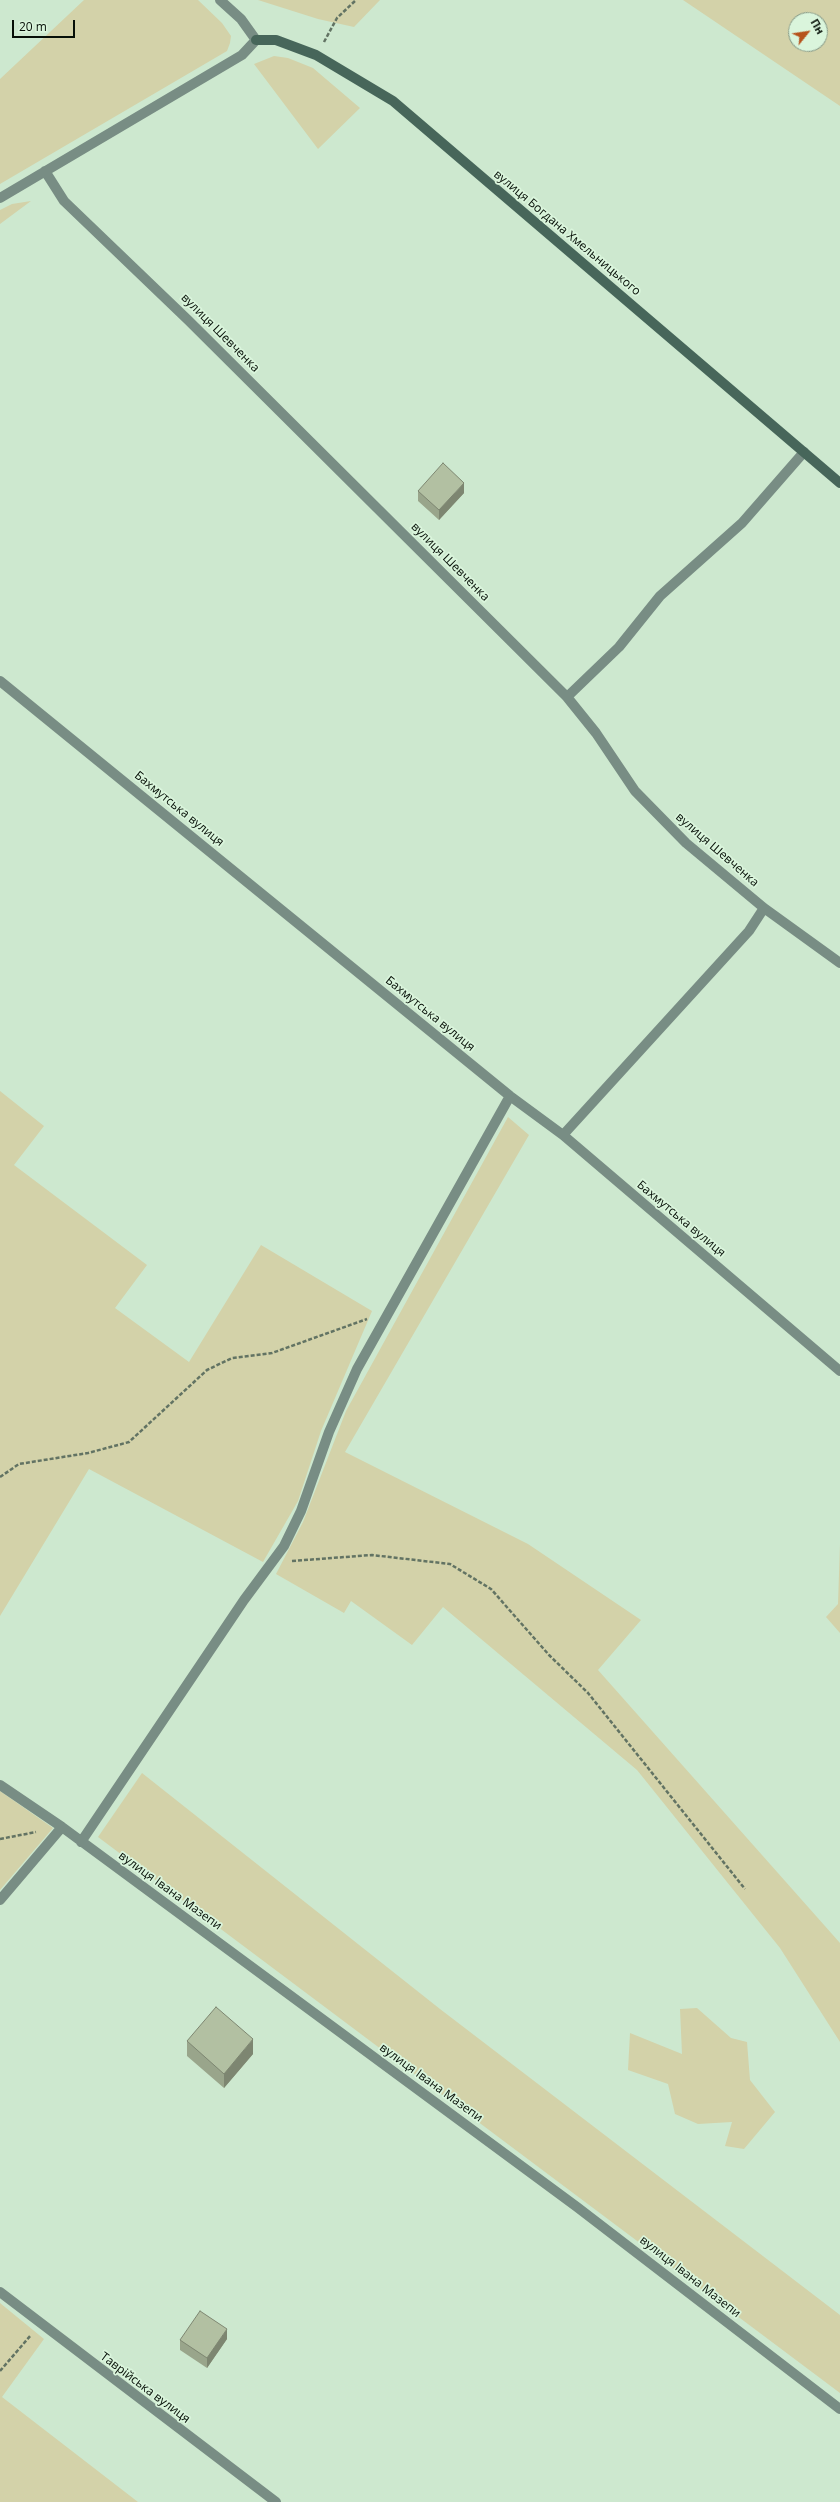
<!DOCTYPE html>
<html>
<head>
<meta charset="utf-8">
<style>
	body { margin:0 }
	#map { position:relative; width:840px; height:2502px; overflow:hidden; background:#cde8cf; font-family:"Open Sans",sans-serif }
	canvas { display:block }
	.north { position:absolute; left:788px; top:12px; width:40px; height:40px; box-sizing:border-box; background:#daf5dc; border:1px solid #859987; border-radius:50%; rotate:60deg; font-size:11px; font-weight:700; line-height:16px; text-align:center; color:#060f07 }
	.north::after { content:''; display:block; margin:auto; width:14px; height:18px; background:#b6531c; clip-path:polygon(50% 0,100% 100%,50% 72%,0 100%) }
	.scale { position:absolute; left:12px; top:20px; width:63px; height:18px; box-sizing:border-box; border:2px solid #060f07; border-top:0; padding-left:5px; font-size:12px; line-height:14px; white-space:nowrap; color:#060f07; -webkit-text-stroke:3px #daf5dc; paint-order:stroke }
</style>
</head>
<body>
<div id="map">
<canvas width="840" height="2502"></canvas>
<div class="north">Пн</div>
<div class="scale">20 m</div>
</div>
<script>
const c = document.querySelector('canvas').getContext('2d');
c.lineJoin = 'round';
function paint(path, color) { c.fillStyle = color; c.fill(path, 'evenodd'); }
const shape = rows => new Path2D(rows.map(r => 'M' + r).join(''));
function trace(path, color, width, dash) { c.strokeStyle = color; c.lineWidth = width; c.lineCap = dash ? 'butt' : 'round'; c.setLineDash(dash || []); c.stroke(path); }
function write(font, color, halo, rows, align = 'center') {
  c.font = font + ' "Open Sans",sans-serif'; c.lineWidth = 3.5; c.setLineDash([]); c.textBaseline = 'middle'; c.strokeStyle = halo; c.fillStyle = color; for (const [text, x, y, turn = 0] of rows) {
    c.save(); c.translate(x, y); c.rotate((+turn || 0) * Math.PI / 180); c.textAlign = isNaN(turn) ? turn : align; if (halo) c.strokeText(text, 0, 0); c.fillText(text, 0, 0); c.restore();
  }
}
const green = shape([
	[84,0,198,0,222,23,231,36,230,43,227,51,0,184,0,79],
	[258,0,380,0,354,27,318,19],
	[683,0,840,0,840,106],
	[796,20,820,20,820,44,796,44],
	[274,56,288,58,313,68,360,108,318,149,254,64],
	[31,201,0,224,0,210,12,204],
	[0,1091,44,1126,14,1165,147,1265,115,1308,189,1362,261,1245,372,1311,321,1431,298,1501,263,1562,89,1469,0,1616],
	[508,1117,529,1135,345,1452,528,1544,641,1620,598,1670,840,1943,840,2042,780,1948,637,1770,443,1607,412,1645,351,1601,344,1613,276,1574,303,1522,346,1411],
	[840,1544,840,1633,826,1617,838,1604],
	[142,1773,440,2009,840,2315,840,2393,98,1837],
	[0,1791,53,1828,0,1890],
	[697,2008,731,2038,747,2042,750,2080,775,2112,744,2149,725,2146,732,2122,698,2124,675,2114,668,2084,628,2070,630,2033,682,2054,680,2009],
	[0,2303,44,2339,2,2397,138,2502,0,2502]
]);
const path = shape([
	[324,42,337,18,356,0],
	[0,1477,19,1464,88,1453,129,1442,207,1370,232,1358,272,1353,367,1319],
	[292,1561,372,1555,450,1564,491,1589,549,1655,588,1693,745,1889],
	[0,1839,36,1832],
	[0,2371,31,2335]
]);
const street = shape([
	[45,171,64,201,188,320,567,697,596,733,635,791,686,843,764,908,840,963],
	[0,198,242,55,256,40,241,19,220,0],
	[0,681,510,1096,563,1135,840,1371],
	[567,697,619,647,660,596,742,523,804,452],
	[563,1135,749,931,764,908],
	[0,1785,62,1827,577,2207,840,2409],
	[81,1842,244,1600,284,1546,301,1511,329,1432,357,1369,510,1096],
	[0,1900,62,1827],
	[0,2292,276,2502]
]);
const secondary = shape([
	[256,40,276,40,316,55,393,101,840,483]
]);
const wall = shape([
	[418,491,464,493,439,520,418,501],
	[187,2041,253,2054,224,2088,187,2056],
	[227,2339,207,2368,180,2350,180,2340]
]);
const shadedWall = shape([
	[464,483,464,493,439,520,439,510],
	[253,2039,253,2054,224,2088,224,2074],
	[227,2329,227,2339,207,2368,207,2358]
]);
const building = shape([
	[443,463,464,483,439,510,418,491,443,463],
	[216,2007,253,2039,224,2074,187,2041,216,2007],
	[200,2311,227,2329,207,2358,180,2340,200,2311]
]);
const streetNames = [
	["вулиця Богдана Хмельницького",567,233,40],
	["вулиця Шевченка",220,333,45],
	["вулиця Шевченка",450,562,45],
	["Бахмутська вулиця",179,809,39],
	["вулиця Шевченка",717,850,41],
	["Бахмутська вулиця",430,1014,39],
	["Бахмутська вулиця",681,1219,40],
	["вулиця Івана Мазепи",170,1891,36],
	["вулиця Івана Мазепи",431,2083,36],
	["вулиця Івана Мазепи",690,2277,38],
	["Таврійська вулиця",145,2388,37]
];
paint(green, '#d3d2a9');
trace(path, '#627363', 2.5, [4, 2]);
trace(street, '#788d84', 10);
trace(secondary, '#47665a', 10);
paint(wall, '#99a58b');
paint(shadedWall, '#7d8671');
paint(building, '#b2c0a2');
trace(building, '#7d8671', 1);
write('12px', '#060f07', '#daf5dc', streetNames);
</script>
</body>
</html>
